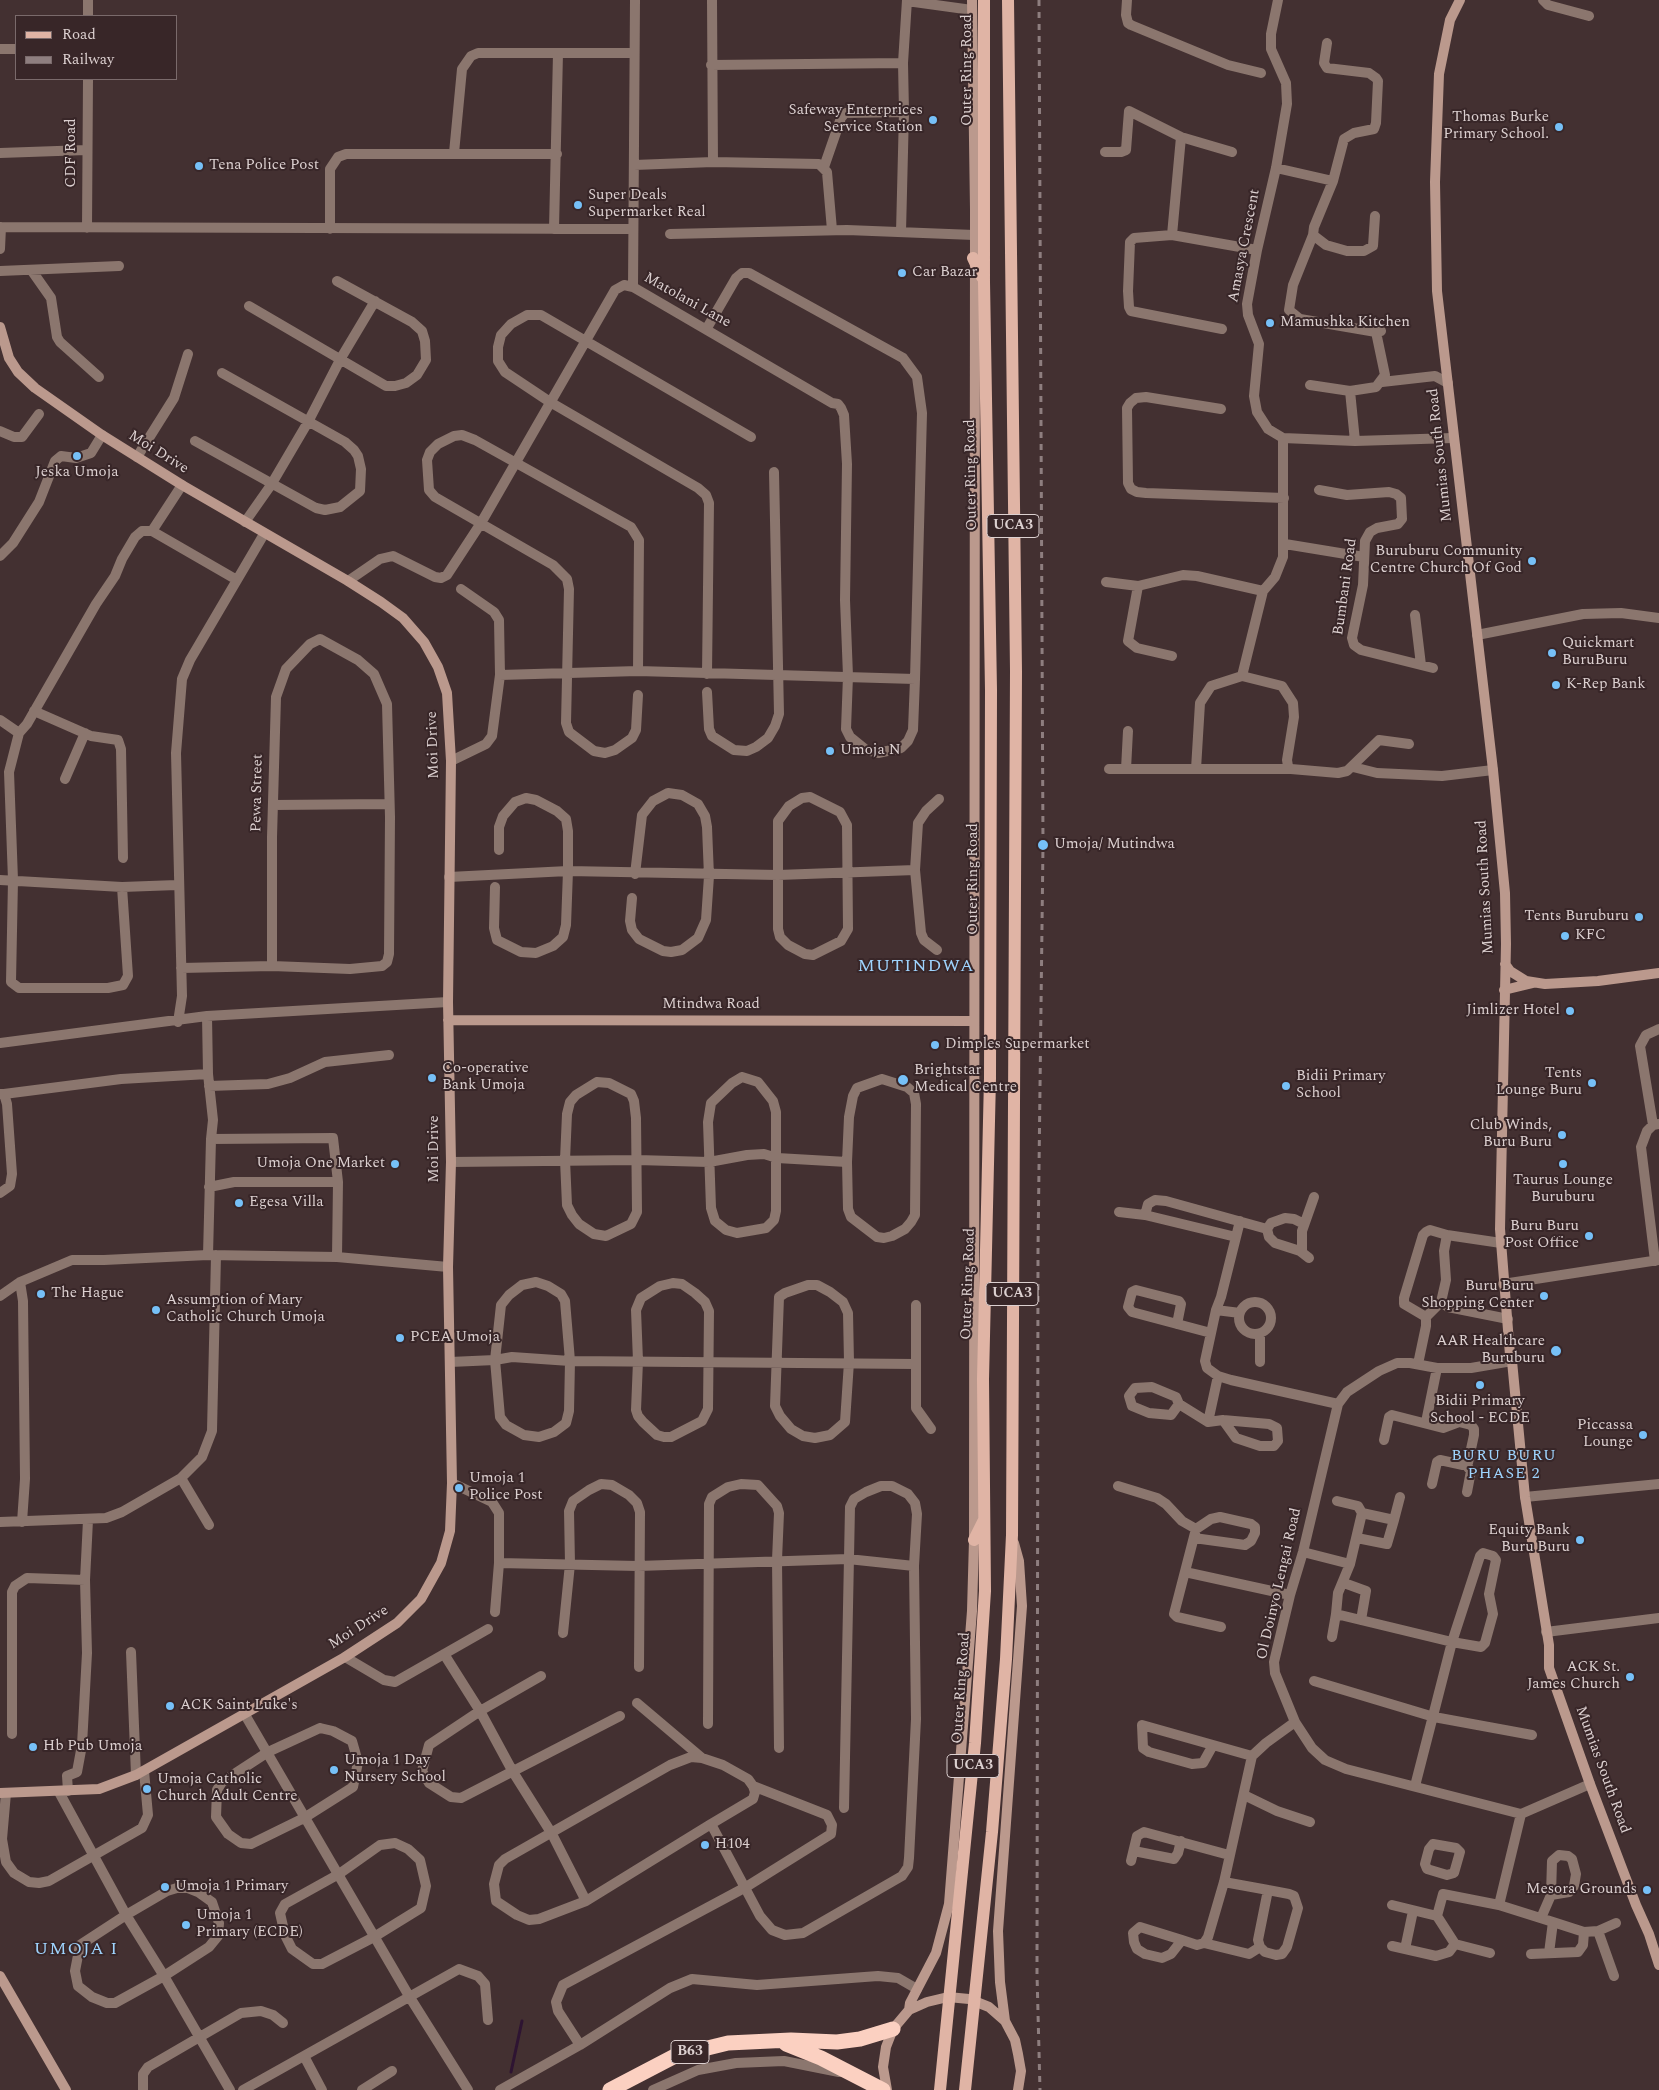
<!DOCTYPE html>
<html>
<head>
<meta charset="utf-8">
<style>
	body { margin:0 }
	#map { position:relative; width:1659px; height:2090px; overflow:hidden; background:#433031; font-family:Spectral,serif }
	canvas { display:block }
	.legend { position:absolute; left:15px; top:15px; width:162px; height:65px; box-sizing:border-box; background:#382628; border:1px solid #7a6a6b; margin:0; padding:6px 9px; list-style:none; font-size:15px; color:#dcd0d0 }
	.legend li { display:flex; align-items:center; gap:10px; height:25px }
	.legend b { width:25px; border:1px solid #7a6a6b }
</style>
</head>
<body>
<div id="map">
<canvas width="1659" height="2090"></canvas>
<ul class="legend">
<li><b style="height:6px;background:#e0b4a5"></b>Road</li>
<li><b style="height:6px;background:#8e7e7f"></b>Railway</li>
</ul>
</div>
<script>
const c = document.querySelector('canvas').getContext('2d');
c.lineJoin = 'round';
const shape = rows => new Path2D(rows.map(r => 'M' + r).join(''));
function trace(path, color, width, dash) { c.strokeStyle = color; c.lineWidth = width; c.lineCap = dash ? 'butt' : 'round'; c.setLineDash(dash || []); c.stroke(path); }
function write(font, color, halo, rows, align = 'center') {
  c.font = font + ' Spectral,serif'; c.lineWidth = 4; c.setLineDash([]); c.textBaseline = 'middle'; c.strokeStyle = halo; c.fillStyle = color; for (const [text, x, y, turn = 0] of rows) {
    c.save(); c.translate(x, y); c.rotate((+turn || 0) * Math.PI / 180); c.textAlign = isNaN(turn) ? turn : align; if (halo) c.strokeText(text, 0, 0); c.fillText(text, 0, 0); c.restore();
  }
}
const stream = shape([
	[511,2072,522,2021]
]);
const street = shape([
	[712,0,713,162],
	[1127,0,1126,15,1128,23,1131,25,1228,65,1261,73],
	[1278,0,1271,34,1271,49,1286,83,1287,104,1276,168,1257,250,1247,304,1248,315,1259,344,1254,396,1257,412,1268,429,1283,438,1355,441,1453,438],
	[1543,0,1548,5,1589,16],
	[907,1,972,10],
	[88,16,88,0],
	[1327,43,1324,63,1327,68,1369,73,1376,78,1378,81,1376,123,1374,129,1354,133,1344,139,1333,181,1314,227,1313,235,1326,245,1347,251,1364,251,1373,246,1375,216],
	[0,49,16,49],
	[711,65,903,63],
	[1105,152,1121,152,1126,150,1129,111,1181,137,1232,152],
	[0,153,86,150],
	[454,153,462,69,471,56,478,53,634,53],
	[634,165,713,162,819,164,827,172,832,230],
	[824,167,841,118,845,113,904,112],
	[1276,168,1333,181],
	[0,227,633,229],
	[87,228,88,79],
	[330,229,330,169,338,157,346,154,557,154],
	[554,229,558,53],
	[901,232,904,112,903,63,907,0],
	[670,234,847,230,974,235],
	[1172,235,1181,137],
	[1313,235,1293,285,1289,310,1300,319,1376,332],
	[0,249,1,227],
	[0,271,119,266],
	[32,271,51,298,57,337,60,342,99,377],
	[633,287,635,0],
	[249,306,386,386,395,386,406,383,417,375,426,360,425,341,422,331,412,322,337,281],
	[1222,329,1131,311,1129,307,1128,291,1130,242,1134,238,1172,235,1257,250],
	[1382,382,1435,376,1448,383],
	[1310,385,1350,391,1376,387,1385,375,1376,332,1381,331],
	[1350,391,1355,441],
	[1221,409,1146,397,1136,398,1130,403,1127,408,1128,483,1131,489,1137,492,1146,493,1284,498],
	[0,431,14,437,22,437,39,414],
	[195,441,316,508,325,510,340,507,360,491,361,469,358,456,354,450,345,442,222,373],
	[137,457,174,398,188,354],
	[1319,490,1347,495,1389,492,1396,494,1401,498,1402,519,1398,524,1377,528,1370,532,1365,541,1363,585,1352,638,1354,645,1361,650,1433,668],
	[245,522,271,485,308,422,341,358,375,301],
	[152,531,182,485],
	[1285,544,1364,557],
	[0,556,13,543,39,502,55,461,61,456,76,458,91,453,102,435],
	[348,581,380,559,393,556,435,577,441,578,447,575,481,523,615,290,624,285,633,287,832,403,838,404,841,408,844,415,847,464,845,600,848,676,846,729,850,737,866,750,878,753,901,748,908,741,913,730,915,679,922,413,917,377,903,358,749,273,742,273,736,278,707,328],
	[1106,582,1138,586,1183,575,1197,576,1263,591],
	[1138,586,1128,641,1137,648,1172,656],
	[1415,615,1421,665],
	[1477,635,1583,614,1621,613,1659,618],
	[707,674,709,503,706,495,698,488,550,402,505,372,498,361,498,347,501,335,511,324,527,315,541,315,751,437],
	[500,675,638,671,915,679],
	[1242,676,1263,591,1275,577,1283,557,1283,438],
	[707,692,709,729,712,736,734,750,747,751,756,747,768,738,775,726,779,714,774,472],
	[638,695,636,730,632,738,615,750,605,753,594,751,569,732,566,723,569,589,567,579,553,565,435,497,429,490,427,460,430,452,438,444,454,436,462,435,475,440,631,527,639,540,638,671],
	[34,711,91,736,118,740,121,749,123,858],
	[0,720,19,733],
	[451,761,486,744,492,736,500,675,499,620,494,612,461,589],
	[1353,767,1377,773,1442,776,1493,770],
	[1109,769,1291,769],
	[1126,769,1128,731],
	[1196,769,1200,703,1211,686,1242,676,1282,686,1293,703,1294,717,1287,760,1288,766,1291,769,1338,773,1347,771,1379,740,1409,744],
	[65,779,85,733],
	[810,797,840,812,847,825,848,929,841,941,813,955,805,954,788,945,780,937,778,929,778,821,789,806,802,798,810,797],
	[273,805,388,804],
	[915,870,921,933,924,940,937,950],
	[449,877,568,871,778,875,915,870,918,823,926,811,939,799],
	[0,880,122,887,177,885],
	[122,887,128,976,123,985,108,988,19,988,11,982,13,880,9,772,19,733,27,724,96,604,115,576,122,559,135,537,142,531,152,531,237,580],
	[495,887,494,928,497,940,521,952,536,953,553,946,563,937,566,925,568,871,568,831,566,819,557,811,536,800,526,798,515,802,503,816,499,827,499,850],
	[632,898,630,921,632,930,639,939,663,951,671,952,682,950,698,938,706,920,709,876,707,827,705,816,698,804,682,795,668,793,653,801,642,815,635,874],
	[181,968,272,966,350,969,382,966,387,962,389,954,390,817,387,704,374,674,358,660,320,639,310,644,286,669,276,697,272,837,272,966],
	[207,1016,208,1074,213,1120,211,1139,208,1255],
	[178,1022,182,996,176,753,182,679,190,660,264,534],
	[1659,1029,1646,1035,1640,1046,1653,1125,1659,1124],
	[0,1043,207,1016,448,1002],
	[742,1077,758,1082,773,1101,776,1112,776,1211,774,1220,766,1228,737,1233,726,1230,715,1221,711,1208,708,1122,711,1103,732,1083,742,1077],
	[882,1079,907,1087,914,1093,916,1104,915,1215,911,1222,905,1229,892,1236,884,1238,877,1237,851,1217,848,1209,847,1162,849,1117,853,1096,857,1088,882,1079],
	[597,1082,609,1083,631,1094,634,1101,636,1118,637,1212,631,1224,606,1236,594,1234,579,1224,572,1215,567,1205,565,1160,567,1114,570,1102,576,1095,597,1082],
	[209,1086,268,1084,290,1078,325,1062,389,1055],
	[0,1094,4,1094,7,1104,12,1174,10,1186,0,1193],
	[4,1094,121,1079,208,1074],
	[1653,1125,1647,1131,1641,1147,1655,1261],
	[211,1139,333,1138,338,1182,337,1257],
	[451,1162,637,1160,709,1162,747,1155,764,1154,777,1158,847,1162],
	[209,1187,234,1182,338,1182],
	[1119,1212,1145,1215,1236,1237],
	[1145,1215,1148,1204,1155,1200,1166,1201,1267,1229],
	[1240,1221,1221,1297,1216,1310,1205,1361,1207,1368,1218,1376,1231,1380,1338,1404],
	[1267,1229,1269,1237,1275,1243,1300,1251,1309,1258],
	[1267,1229,1271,1223,1285,1218,1294,1219,1304,1224],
	[1302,1252,1302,1231,1314,1197],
	[20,1282,23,1301,25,1479,22,1522],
	[536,1282,548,1286,561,1294,565,1301,570,1361,569,1411,566,1423,554,1432,539,1437,524,1435,506,1425,500,1417,495,1360,501,1305,509,1295,522,1285,536,1282],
	[673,1283,682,1284,695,1293,705,1302,709,1311,708,1409,702,1421,671,1437,664,1437,657,1435,643,1422,638,1416,636,1410,638,1361,636,1310,641,1298,660,1286,673,1283],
	[1503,1284,1659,1260],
	[808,1285,817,1285,830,1292,843,1302,848,1313,849,1362,845,1422,830,1435,815,1438,803,1436,791,1429,780,1416,775,1406,779,1297,785,1293,808,1285],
	[0,1296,20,1282,72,1260,104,1260,208,1255,337,1257,448,1267],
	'1239 1318a16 16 0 1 1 32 0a16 16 0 1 1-32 0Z',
	[1441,1302,1448,1307,1508,1319],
	[916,1305,916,1408,931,1429],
	[1216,1310,1240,1313],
	[1426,1317,1404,1304,1404,1298,1423,1235,1426,1232,1430,1230,1447,1235,1501,1243],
	[1177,1324,1181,1304,1179,1301,1136,1290,1132,1292,1128,1307,1132,1312,1211,1333],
	[1512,1361,1471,1368,1437,1368,1410,1363,1397,1363,1379,1371,1347,1392,1338,1404,1303,1552,1290,1595,1274,1662,1275,1673,1295,1722,1312,1748,1325,1760,1346,1769,1521,1814,1590,1784],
	[450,1362,495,1360,512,1357,570,1361,915,1364],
	[1260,1362,1260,1334],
	[1418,1364,1426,1326,1426,1317,1441,1302,1446,1280,1444,1251,1447,1235],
	[1179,1404,1176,1397,1152,1387,1135,1388,1129,1396,1132,1406,1149,1413,1171,1415,1179,1404,1208,1422,1223,1420,1269,1424,1277,1428,1278,1441,1274,1446,1260,1446,1236,1438,1223,1420],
	[1208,1422,1218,1376],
	[1426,1422,1437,1368],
	[1384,1440,1389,1417,1392,1415,1443,1428,1459,1422,1471,1425,1474,1429,1474,1435,1468,1463,1463,1465,1440,1460,1437,1462,1432,1484],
	[1466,1465,1471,1471,1467,1492],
	[452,1483,492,1502,499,1513,499,1563,495,1612],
	[1118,1486,1157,1498,1166,1504,1182,1521,1196,1529,1174,1614,1177,1617,1221,1627],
	[1525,1497,1659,1484],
	[1337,1501,1358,1506,1362,1513,1394,1520,1400,1497],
	[1362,1513,1350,1564,1338,1593,1336,1614,1452,1642,1481,1647,1485,1643,1493,1614,1489,1594,1496,1560,1493,1556,1483,1553,1480,1556,1452,1642,1415,1786],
	[0,1522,106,1518,122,1512,181,1478],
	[209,1525,181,1478,202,1457,212,1431,216,1255],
	[1194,1538,1245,1545,1251,1541,1255,1533,1255,1527,1251,1524,1220,1517,1211,1519,1196,1529],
	[1357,1538,1387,1544,1394,1520],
	[1303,1552,1350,1564],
	[499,1563,638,1566,848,1559,914,1566],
	[1185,1572,1290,1595],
	[85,1580,88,1520],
	[1344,1583,1366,1591,1361,1620],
	[1546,1632,1659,1618],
	[563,1633,570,1564,569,1511,573,1501,589,1490,601,1484,612,1485,629,1495,637,1503,640,1512,639,1667],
	[1332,1637,1336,1614],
	[131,1652,136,1775],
	[444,1654,480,1711,513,1772,552,1834,586,1901],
	[345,1657,384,1680,395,1682,488,1629],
	[541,1676,480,1711,429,1745,422,1771,429,1783,451,1797,461,1798,620,1716],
	[1314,1681,1434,1717,1532,1735],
	[637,1703,702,1758],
	[244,1713,409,1996,468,2090],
	[708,1724,709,1504,712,1497,728,1487,741,1484,758,1485,777,1506,779,1513,777,1560,779,1748],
	[320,1728,333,1731,352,1741,358,1762,353,1787,304,1818,251,1844,241,1843,228,1834,216,1817,217,1790,222,1782,268,1752,320,1728],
	[12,1734,12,1592,15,1586,27,1578,85,1580,87,1653,82,1745,77,1772,67,1776,68,1791],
	[1213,1745,1203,1763,1192,1764,1149,1752,1143,1748,1142,1725,1252,1756],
	[59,1792,126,1915,164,1976,230,2090],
	[6,1793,2,1839,6,1862,14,1873,29,1882,39,1883,49,1881,142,1828,148,1815,144,1771],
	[1244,1795,1277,1811,1310,1822],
	[1521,1814,1499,1905,1553,1922,1549,1953],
	[711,1824,753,1799,755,1792,753,1786,748,1779,723,1765,702,1758,691,1757,670,1765,505,1859,499,1865,494,1884,496,1901,517,1915,529,1920,539,1919,586,1901,711,1824,760,1916,772,1930,785,1935,803,1933,902,1876,908,1867,909,1858,916,1719,914,1566,917,1514,915,1503,908,1494,892,1486,881,1486,866,1492,854,1499,850,1507,844,1808],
	[395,1843,408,1849,420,1860,426,1886,421,1908,374,1937,322,1964,313,1964,292,1949,285,1935,280,1913,285,1904,339,1874,380,1845,395,1843],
	[1433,1844,1456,1848,1460,1852,1454,1873,1447,1875,1427,1869,1425,1864,1429,1849,1433,1844],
	[1134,1851,1174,1859,1178,1853,1181,1841],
	[1131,1861,1137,1836,1144,1832,1229,1855],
	[1224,1882,1268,1890,1289,1894,1294,1896,1298,1908,1287,1947,1282,1954,1276,1955,1265,1952,1260,1947,1258,1940,1268,1890],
	[177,1888,188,1888,198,1892,212,1902,219,1923,218,1936,209,1947,164,1976,115,2003,107,2003,92,1997,78,1986,75,1971,80,1945,126,1915,167,1891,177,1888],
	[1392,1905,1437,1916],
	[1541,1918,1551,1895,1552,1861,1559,1855,1568,1856,1572,1859,1576,1874,1574,1886,1569,1892,1551,1895],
	[1553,1922,1584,1932,1598,1931,1616,1923],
	[1598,1931,1614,1976],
	[1182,1940,1171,1954,1162,1958,1145,1954,1137,1949,1134,1942,1133,1933,1140,1927,1182,1940,1197,1945,1204,1943,1208,1937,1224,1882,1252,1756,1266,1743,1295,1722],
	[1204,1943,1249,1954,1260,1947],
	[1392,1946,1436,1956,1449,1952,1455,1944],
	[1405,1949,1413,1911],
	[1490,1953,1455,1944,1437,1916,1443,1894,1499,1905],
	[1531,1954,1578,1952,1583,1945,1584,1932],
	[580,2045,558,2011,556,2002,563,1985,746,1887,831,1834,832,1825,827,1815,753,1786],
	[304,2056,322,2090],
	[143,2090,143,2074,148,2067,241,2013,261,2011,273,2015,283,2023],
	[243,2090,459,1969,478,1976,485,1984,488,2020],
	[362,2090,392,2071],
	[500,2090,580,2045,670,1988,692,1979,757,1985,878,1976,898,1978,917,1989],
	[653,2090,698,2070,736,2063,784,2061,839,2072]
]);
const secondary = shape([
	[1460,0,1450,20,1439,74,1435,182,1437,291,1493,770,1505,893,1506,944,1500,1229,1510,1355,1512,1361,1525,1497,1549,1645,1549,1668,1590,1784,1636,1905,1649,1934,1659,1965],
	[0,327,9,358,18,372,35,388,102,435,182,485,348,581,381,602,403,618,424,642,438,667,447,693,451,761,448,1002,451,1162,448,1267,452,1483,450,1531,441,1563,421,1599,397,1623,345,1657,136,1775,99,1789,0,1793],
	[1505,964,1510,971,1526,981,1545,984,1598,981,1659,973],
	[1504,990,1533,983],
	[448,1020,973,1021],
	[0,1976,66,2090],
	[909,2010,910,2003,936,1953,949,1904,972,1611,974,1540,975,210,972,0],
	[1005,2021,1000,1982,998,1931,1022,1606,1019,1561,1014,1543],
	[887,2090,883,2067,886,2047,893,2029,909,2010,927,2002,948,1997,969,1999,989,2007,1005,2021,1015,2040,1018,2054,1021,2071,1018,2090]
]);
const primary = shape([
	[973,258,982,277],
	[974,1540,984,1520],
	[940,2090,975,1743,985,1591,983,1379,990,1078,991,690,984,282,984,0],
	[965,2090,992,1832,1006,1659,1012,1535,1016,671,1008,0]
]);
const highway = shape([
	[786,2044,821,2058,883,2090],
	[610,2090,675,2056,728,2043,791,2040,837,2042,860,2039,893,2029]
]);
const rail = shape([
	[1039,0,1043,845,1038,1250,1037,1974,1040,2090]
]);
const markers = [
	[933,120,5,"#76c0f7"],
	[1559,127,5,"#76c0f7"],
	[199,166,5,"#76c0f7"],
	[578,205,5,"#76c0f7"],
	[902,273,5,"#76c0f7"],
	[1270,323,5,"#76c0f7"],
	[77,456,5,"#76c0f7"],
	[1532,561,5,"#76c0f7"],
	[1552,653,5,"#76c0f7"],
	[1556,685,5,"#76c0f7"],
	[830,751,5,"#76c0f7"],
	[1043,845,6,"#76c0f7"],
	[1639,917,5,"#76c0f7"],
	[1565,936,5,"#76c0f7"],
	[1570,1011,5,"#76c0f7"],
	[935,1045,5,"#76c0f7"],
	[432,1078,5,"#76c0f7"],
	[903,1080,6,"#76c0f7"],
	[1592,1083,5,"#76c0f7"],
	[1286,1086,5,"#76c0f7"],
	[1562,1135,5,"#76c0f7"],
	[395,1164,5,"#76c0f7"],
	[1563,1164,5,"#76c0f7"],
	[239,1203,5,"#76c0f7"],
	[1589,1236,5,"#76c0f7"],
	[41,1294,5,"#76c0f7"],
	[1544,1296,5,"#76c0f7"],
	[156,1310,5,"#76c0f7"],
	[400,1338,5,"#76c0f7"],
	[1556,1351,6,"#76c0f7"],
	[1480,1385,5,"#76c0f7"],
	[1643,1435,5,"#76c0f7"],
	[459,1488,5,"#76c0f7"],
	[1580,1540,5,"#76c0f7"],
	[1630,1677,5,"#76c0f7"],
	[170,1706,5,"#76c0f7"],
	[33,1747,5,"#76c0f7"],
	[334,1770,5,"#76c0f7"],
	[147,1789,5,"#76c0f7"],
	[705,1845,5,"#76c0f7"],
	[165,1887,5,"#76c0f7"],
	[1647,1890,5,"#76c0f7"],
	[186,1925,5,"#76c0f7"]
];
const shields = [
	[1013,526,52],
	[1012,1294,52],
	[973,1766,52],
	[690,2052,38]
];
const shieldNames = [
	["UCA3",1013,526],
	["UCA3",1012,1294],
	["UCA3",973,1766],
	["B63",690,2052]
];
const streetNames = [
	["Outer Ring Road",968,70,-90],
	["CDF Road",72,153,-90],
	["Amasya Crescent",1245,246,-79],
	["Matolani Lane",687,301,29],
	["Moi Drive",158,453,32],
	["Mumias South Road",1441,455,-96],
	["Outer Ring Road",972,475,-91],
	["Bumbani Road",1346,587,-82],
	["Moi Drive",434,745,-92],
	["Pewa Street",258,793,-89],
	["Outer Ring Road",974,879,-90],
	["Mumias South Road",1486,887,-93],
	["Mtindwa Road",711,1005],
	["Moi Drive",435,1149,-90],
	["Outer Ring Road",969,1284,-88],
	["Ol Doinyo Lengai Road",1280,1584,-77],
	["Moi Drive",359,1628,-33],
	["Outer Ring Road",962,1688,-86],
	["Mumias South Road",1602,1770,70]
];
const poiNames = [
	["Safeway Enterprices",923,111,"right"],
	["Service Station",923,128,"right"],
	["Thomas Burke",1549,118,"right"],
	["Primary School.",1549,135,"right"],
	["Tena Police Post",209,166],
	["Super Deals",588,196],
	["Supermarket Real",588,213],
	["Car Bazar",912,273],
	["Mamushka Kitchen",1280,323],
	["Jeska Umoja",77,473,"center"],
	["Buruburu Community",1522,552,"right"],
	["Centre Church Of God",1522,569,"right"],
	["Quickmart",1562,644],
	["BuruBuru",1562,661],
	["K-Rep Bank",1566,685],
	["Umoja N",840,751],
	["Umoja/ Mutindwa",1054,845],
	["Tents Buruburu",1629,917,"right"],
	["KFC",1575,936],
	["Jimlizer Hotel",1560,1011,"right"],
	["Dimples Supermarket",945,1045],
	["Co-operative",442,1069],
	["Bank Umoja",442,1086],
	["Brightstar",914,1071],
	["Medical Centre",914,1088],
	["Tents",1582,1074,"right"],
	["Lounge Buru",1582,1091,"right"],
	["Bidii Primary",1296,1077],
	["School",1296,1094],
	["Club Winds,",1552,1126,"right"],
	["Buru Buru",1552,1143,"right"],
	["Umoja One Market",385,1164,"right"],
	["Taurus Lounge",1563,1181,"center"],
	["Buruburu",1563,1198,"center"],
	["Egesa Villa",249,1203],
	["Buru Buru",1579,1227,"right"],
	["Post Office",1579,1244,"right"],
	["Buru Buru",1534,1287,"right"],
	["Shopping Center",1534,1304,"right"],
	["The Hague",51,1294],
	["Assumption of Mary",166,1301],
	["Catholic Church Umoja",166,1318],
	["PCEA Umoja",410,1338],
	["AAR Healthcare",1545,1342,"right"],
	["Buruburu",1545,1359,"right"],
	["Bidii Primary",1480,1402,"center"],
	["School - ECDE",1480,1419,"center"],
	["Piccassa",1633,1426,"right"],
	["Lounge",1633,1443,"right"],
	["Umoja 1",469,1479],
	["Police Post",469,1496],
	["Equity Bank",1570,1531,"right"],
	["Buru Buru",1570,1548,"right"],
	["ACK St.",1620,1668,"right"],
	["James Church",1620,1685,"right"],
	["ACK Saint Luke's",180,1706],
	["Hb Pub Umoja",43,1747],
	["Umoja 1 Day",344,1761],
	["Nursery School",344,1778],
	["Umoja Catholic",157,1780],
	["Church Adult Centre",157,1797],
	["H104",715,1845],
	["Umoja 1 Primary",175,1887],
	["Mesora Grounds",1637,1890,"right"],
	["Umoja 1",196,1916],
	["Primary (ECDE)",196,1933]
];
const neighbourhoodNames = [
	["BURU BURU",1504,1457],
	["PHASE 2",1504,1475]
];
const quarterNames = [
	["MUTINDWA",916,967],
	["UMOJA I",76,1950]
];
trace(stream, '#2e1432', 3);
trace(street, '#8b766e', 10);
trace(secondary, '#bb998d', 10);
trace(primary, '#e0b4a5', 12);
trace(highway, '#fbd0c1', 15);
trace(rail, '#8e7e7f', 3, [6, 6]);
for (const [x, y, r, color] of markers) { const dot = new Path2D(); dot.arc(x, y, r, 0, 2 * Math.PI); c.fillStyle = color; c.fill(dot); trace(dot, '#382628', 2); }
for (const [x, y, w] of shields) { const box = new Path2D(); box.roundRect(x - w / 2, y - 11.5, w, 23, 4); c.fillStyle = '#382628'; c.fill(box); trace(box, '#dcd0d0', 1); }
write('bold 14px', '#dcd0d0', null, shieldNames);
write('15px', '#dcd0d0', '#382628', streetNames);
write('15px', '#dcd0d0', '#382628', poiNames, 'left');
c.letterSpacing = '1px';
write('16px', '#9ed3fd', '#382628', neighbourhoodNames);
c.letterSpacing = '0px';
c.letterSpacing = '1px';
write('18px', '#9ed3fd', '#382628', quarterNames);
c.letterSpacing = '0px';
</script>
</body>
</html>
